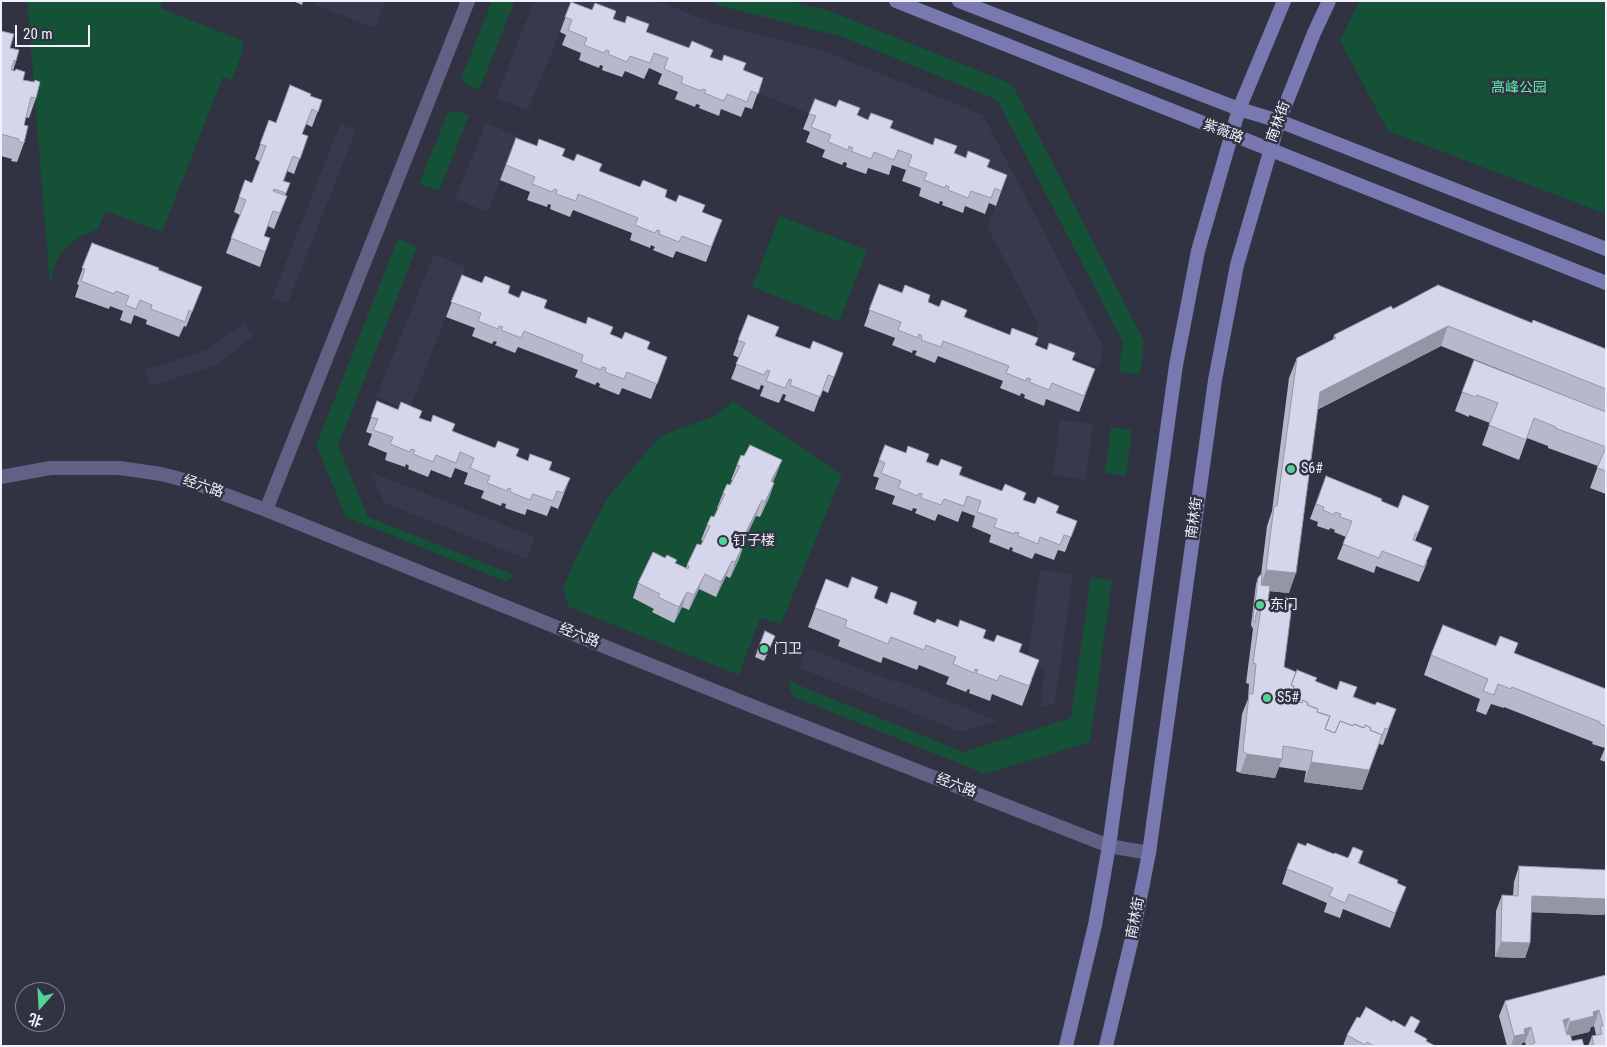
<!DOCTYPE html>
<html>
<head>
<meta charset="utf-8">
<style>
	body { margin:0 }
	#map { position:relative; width:1607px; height:1047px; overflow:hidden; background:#313242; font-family:"Roboto Condensed","Noto Sans SC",sans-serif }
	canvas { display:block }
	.frame { position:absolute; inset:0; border:2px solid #f0f1fc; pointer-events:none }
	.north { position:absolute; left:15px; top:982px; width:50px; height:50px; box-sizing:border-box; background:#313242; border:1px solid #7d7e8c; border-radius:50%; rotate:199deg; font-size:14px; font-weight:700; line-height:20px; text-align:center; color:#f0f1fc }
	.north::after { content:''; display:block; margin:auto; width:18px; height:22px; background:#53d396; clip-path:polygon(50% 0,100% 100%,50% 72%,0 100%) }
	.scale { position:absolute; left:15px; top:25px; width:75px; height:22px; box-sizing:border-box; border:2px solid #f0f1fc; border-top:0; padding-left:6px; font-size:15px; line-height:18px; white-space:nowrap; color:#f0f1fc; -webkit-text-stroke:4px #313242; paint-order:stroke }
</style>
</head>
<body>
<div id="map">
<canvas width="1607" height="1047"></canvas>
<div class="frame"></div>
<div class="north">北</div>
<div class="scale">20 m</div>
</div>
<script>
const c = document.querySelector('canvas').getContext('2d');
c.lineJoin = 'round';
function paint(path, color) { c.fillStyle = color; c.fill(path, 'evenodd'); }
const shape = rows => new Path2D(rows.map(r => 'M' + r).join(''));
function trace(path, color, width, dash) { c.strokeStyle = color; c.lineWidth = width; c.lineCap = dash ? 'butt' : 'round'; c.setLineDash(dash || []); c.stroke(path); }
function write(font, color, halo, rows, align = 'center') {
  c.font = font + ' "Roboto Condensed","Noto Sans SC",sans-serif'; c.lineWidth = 5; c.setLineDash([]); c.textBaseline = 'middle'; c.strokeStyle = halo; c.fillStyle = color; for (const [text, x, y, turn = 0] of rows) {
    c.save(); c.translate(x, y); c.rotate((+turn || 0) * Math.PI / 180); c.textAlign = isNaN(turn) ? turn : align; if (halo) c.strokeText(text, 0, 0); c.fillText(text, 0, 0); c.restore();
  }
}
const built = shape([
	[317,1,385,1,375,28,316,5],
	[534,1,658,1,715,24,821,50,983,115,1103,346,1100,368,1034,341,1039,326,987,226,1002,190,566,17,528,110,496,98],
	[486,123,518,136,488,212,455,199],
	[340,124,356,130,288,303,272,298],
	[434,254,466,267,409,410,376,397],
	[244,323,253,336,215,366,150,386,145,370,206,350],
	[1060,420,1093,424,1086,480,1053,475],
	[371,472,535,537,527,559,384,503],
	[1040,570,1073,574,1055,703,1040,708,1045,667,1027,663],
	[807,648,895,682,896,680,997,721,961,732,799,668]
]);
const green = shape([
	[27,1,163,1,160,8,243,41,242,53,232,80,223,77,162,232,106,211,98,229,81,236,70,243,60,254,53,268,50,285],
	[492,1,515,1,479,90,469,86,461,79],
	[709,1,787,1,827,10,1012,84,1144,341,1140,375,1119,371,1123,342,997,100,843,37,720,6],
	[1359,1,1606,1,1606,214,1388,131,1340,41],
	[457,111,469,115,439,191,419,184,448,112],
	[780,216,867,250,839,321,752,287],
	[398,239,417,247,338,445,368,517,517,576,505,581,346,517,316,445],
	[733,401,842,475,781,624,760,618,739,675,569,607,563,589,575,559,608,497,660,436,715,416],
	[1111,427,1132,430,1126,476,1105,473],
	[1091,577,1112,580,1090,742,985,774,794,697,790,690,789,681,963,752,1071,718]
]);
const minor = shape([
	[1,477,50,468,120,468,161,474,192,482,266,510,762,710,1109,846,1149,853],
	[266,510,468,1]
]);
const secondary = shape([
	[896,1,1606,283],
	[959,1,1239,109,1279,121,1606,249],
	[1066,1046,1095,925,1109,846,1176,365,1198,251,1239,109,1284,1],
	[1106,1046,1133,934,1149,853,1215,380,1237,265,1279,121,1314,33,1329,1]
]);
const wall = shape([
	[293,1,303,1,302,5],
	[571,2,763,78,752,109,745,107,741,117,721,109,719,116,699,108,700,105,696,104,695,107,675,99,678,92,658,84,662,74,649,68,644,79,625,71,622,77,602,70,603,66,600,65,599,68,579,60,581,53,562,45,566,35,560,32],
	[1,31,16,61,13,71,23,80,36,98,29,118,25,117,24,125,24,143,17,162,11,161,12,159,1,156],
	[310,96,322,100,312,127,306,124,302,134,308,136,294,174,287,171,284,181,290,183,285,196,287,196,274,229,268,226,264,236,270,238,260,267,226,253,240,215,234,212,245,180,252,183,260,162,255,159,269,120,276,123],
	[815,99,1007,175,996,206,989,203,985,214,965,206,963,213,942,205,943,202,940,201,939,204,919,196,921,188,902,181,906,170,892,165,889,175,868,168,866,174,846,167,847,163,844,162,842,165,822,157,825,150,806,142,810,132,803,129],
	[516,138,722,220,706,262,676,251,673,258,653,250,655,247,651,245,650,248,630,240,632,233,573,210,570,217,550,209,551,205,548,204,547,207,527,200,530,192,500,180],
	[92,243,202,287,186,327,184,326,179,337,146,324,147,320,134,315,131,324,120,320,123,311,110,306,109,309,75,297,79,285,77,284],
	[462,275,667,357,651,399,622,388,619,395,599,387,600,384,597,382,595,385,575,377,578,370,518,347,515,353,495,345,497,342,494,341,492,344,472,336,475,328,446,317],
	[879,284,928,302,1095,369,1079,412,1046,399,1044,406,1024,398,1025,395,1021,393,1020,396,1000,388,1003,381,938,356,935,363,915,355,917,351,913,350,912,353,892,345,895,338,864,326],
	[1393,309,1532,323,1606,349,1606,494,1590,488,1598,466,1548,448,1548,446,1527,438,1519,460,1482,445,1490,423,1469,415,1469,417,1455,411,1462,392,1568,397,1441,346,1317,410,1289,593,1269,591,1268,601,1284,667,1315,681,1375,705,1396,709,1383,745,1379,744,1362,790,1304,782,1306,771,1279,767,1275,778,1240,773,1236,771,1242,714,1248,699,1249,684,1246,683,1253,629,1251,625,1256,584,1258,578,1261,575,1267,526,1272,511,1289,378,1297,358,1333,340,1334,335],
	[748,315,775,336,810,349,843,353,828,393,822,390,814,412,784,400,786,395,783,394,779,403,760,396,764,386,761,385,759,390,731,379,739,358,733,355],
	[377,401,570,478,558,509,551,506,547,516,527,509,525,515,505,508,506,504,502,503,501,506,481,498,484,491,464,484,468,473,455,468,451,478,431,470,428,477,408,469,409,466,406,464,405,467,385,460,387,453,368,445,372,434,366,432],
	[885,445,1077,521,1065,552,1058,550,1054,560,1035,553,1032,559,1012,551,1013,548,1010,547,1009,550,989,542,991,535,972,527,975,516,962,511,958,522,938,514,935,521,915,513,917,509,913,508,912,511,892,504,895,496,875,489,879,478,873,476],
	[744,456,782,460,773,482,774,483,769,498,760,517,756,516,743,543,744,544,739,559,730,578,726,576,716,597,699,589,689,610,682,607,674,623,652,612,654,609,633,598,638,583,675,563,686,568,687,565,701,545,703,541,701,540,707,525,714,517,718,509,717,508,723,493,730,485,733,481,731,480,737,465],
	[1326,476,1381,501,1398,508,1429,506,1415,541,1427,563,1419,582,1376,566,1374,573,1337,559,1346,537,1334,532,1335,530,1330,528,1329,530,1317,526,1318,522,1310,519],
	[826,579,935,623,983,638,1019,652,1032,680,1022,706,992,694,990,701,969,693,970,690,968,689,966,692,946,684,949,677,919,665,917,670,883,657,881,663,838,646,840,640,808,627],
	[765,631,775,636,764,661,755,657],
	[1515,654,1606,689,1606,762,1600,760,1605,748,1592,744,1593,742,1504,707,1504,708,1491,704,1486,715,1476,711,1480,699,1424,675,1431,655],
	[1306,846,1348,858,1363,851,1359,863,1397,883,1406,887,1390,928,1343,909,1340,918,1324,912,1327,903,1282,884,1287,869],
	[1519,866,1606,870,1606,909,1604,915,1531,912,1530,943,1525,958,1495,957,1496,911,1502,895,1513,896,1514,882],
	[1606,975,1606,1046,1588,1046,1592,1036,1596,1035,1594,1026,1591,1027,1589,1032,1570,1036,1572,1041,1584,1046,1526,1046,1525,1042,1522,1043,1521,1046,1507,1046,1499,1016,1505,1001],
	[1360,1018,1392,1022,1416,1033,1426,1041,1435,1046,1343,1046,1347,1035]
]);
const shadedWall = shape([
	[1448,326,1441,346,1312,412,1320,392],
	[782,460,776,475,766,497,771,481],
	[774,483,769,498,760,517,765,502],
	[762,500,756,516,736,557,741,542],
	[744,544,739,559,730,578,735,562],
	[732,561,726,576,716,597,721,582],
	[1266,570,1296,573,1289,593,1259,590],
	[705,574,699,589,689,610,694,595],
	[687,592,682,607,674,623,679,607],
	[1385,728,1362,790,1304,782,1311,762],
	[1247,754,1282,759,1275,778,1240,773],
	[1532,896,1606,899,1606,909,1604,915,1526,912],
	[1501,942,1530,943,1525,958,1495,957],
	[1599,1010,1594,1026,1591,1027,1589,1032,1565,1038,1570,1022,1593,1012],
	[1569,1018,1564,1033,1563,1020],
	[1531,1027,1525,1042,1522,1043,1521,1046,1511,1046,1514,1036,1524,1029]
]);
const building = shape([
	[571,2,592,10,595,3,616,11,613,19,625,23,627,16,649,24,646,32,689,48,692,41,713,50,710,57,722,61,724,55,746,63,743,70,763,78,758,94,751,91,747,102,727,94,724,101,704,93,706,90,702,89,701,91,681,83,683,77,664,69,668,58,654,53,650,63,630,56,627,62,608,54,609,51,606,50,604,53,584,45,587,38,568,30,572,20,565,17,571,2],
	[1,31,14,34,10,48,19,50,16,61,14,60,11,70,15,71,16,69,25,72,23,80,34,82,35,80,40,82,36,98,31,97,24,125,28,126,24,143,18,141,19,139,1,134,1,31],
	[290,85,311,94,310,96,322,100,318,112,312,109,302,134,308,136,300,159,293,156,283,181,290,183,286,193,274,189,273,191,287,196,280,213,273,211,264,236,270,238,265,252,231,238,246,200,239,197,245,180,252,183,266,146,260,144,269,120,276,123,290,85],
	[815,99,836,107,839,100,860,108,857,115,868,120,871,113,893,121,890,128,933,145,935,138,957,146,954,153,966,158,968,151,990,160,987,167,1007,175,1001,191,995,188,991,198,971,191,968,198,948,190,949,187,946,185,945,188,924,180,927,173,908,166,912,155,898,150,894,160,874,152,871,159,851,151,853,148,849,146,848,150,828,142,831,135,811,127,816,116,809,114,815,99],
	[516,138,537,146,539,139,565,149,562,156,574,161,577,154,602,164,599,171,640,187,643,180,667,190,665,197,676,202,679,195,705,205,702,212,722,220,711,247,682,236,679,242,659,234,660,231,657,230,655,233,635,225,638,218,578,194,576,201,556,194,557,190,554,189,552,192,532,184,535,177,506,165,516,138],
	[92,243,159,268,158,270,202,287,192,312,189,310,185,322,151,309,152,305,140,300,136,309,125,305,129,296,116,291,114,294,81,281,85,269,82,268,92,243],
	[462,275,482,283,485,276,510,286,508,293,519,298,522,291,547,300,544,308,586,324,588,317,613,327,610,334,622,339,625,332,650,342,647,349,667,357,657,384,627,372,624,379,605,372,606,368,602,367,601,370,581,362,583,355,524,331,521,338,501,330,503,327,499,326,498,329,478,321,481,313,451,302,462,275],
	[879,284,902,293,905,285,930,295,928,302,939,307,942,300,967,310,964,317,1010,335,1012,328,1038,338,1035,345,1047,350,1049,343,1075,353,1072,360,1095,369,1084,396,1052,383,1049,390,1029,382,1031,379,1027,378,1026,381,1006,373,1009,366,943,341,941,347,921,340,922,336,919,334,918,338,898,330,901,322,869,310,879,284],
	[1438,285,1532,323,1533,320,1606,349,1606,389,1448,326,1320,392,1296,573,1266,570,1274,506,1277,506,1297,358,1336,338,1334,335,1391,306,1393,309,1438,285],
	[748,315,779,327,775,336,810,349,813,341,843,353,834,377,828,375,820,397,790,385,792,380,789,379,785,388,766,381,770,371,767,370,764,375,736,364,745,343,738,340,748,315],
	[1474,360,1606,412,1606,447,1555,428,1556,427,1534,418,1526,440,1489,425,1498,403,1477,395,1476,397,1462,392,1474,360],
	[377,401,398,410,401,402,422,411,419,418,431,422,433,415,455,424,452,431,495,448,498,441,519,449,516,456,528,461,530,454,552,462,549,470,570,478,563,493,557,491,553,501,533,494,530,500,510,492,511,489,508,488,507,491,487,483,490,476,470,468,474,458,460,452,456,463,436,455,433,462,413,454,415,450,411,449,410,452,390,444,393,437,373,430,378,419,371,417,377,401],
	[750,445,782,460,771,481,774,483,765,502,762,500,741,542,744,544,735,562,732,561,721,582,705,574,694,595,687,592,679,607,658,597,660,594,638,583,653,552,665,558,667,555,677,560,675,563,688,569,689,566,687,565,697,544,701,545,710,526,707,525,711,516,714,517,725,494,723,493,727,484,730,485,740,466,737,465,741,455,744,456,750,445],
	[885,445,906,453,908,446,929,454,926,462,938,466,941,459,962,467,959,475,1002,491,1005,484,1026,493,1023,500,1035,504,1038,497,1059,506,1056,513,1077,521,1071,537,1064,535,1060,545,1040,537,1038,544,1018,536,1019,533,1015,532,1014,534,994,527,997,519,977,512,981,501,967,496,964,506,944,499,941,505,921,498,922,494,919,493,918,496,898,488,901,481,881,473,885,463,879,460,885,445],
	[1606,447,1606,471,1597,468,1606,447],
	[1326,476,1382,499,1381,501,1398,508,1403,495,1429,506,1418,533,1416,532,1413,540,1432,548,1424,567,1382,551,1379,558,1343,544,1352,521,1340,517,1341,514,1335,512,1334,515,1323,510,1324,507,1316,504,1326,476],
	[1262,573,1261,585,1270,586,1268,601,1262,600,1256,614,1255,623,1253,620,1258,578,1262,573],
	[852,577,878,587,874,598,887,604,891,592,917,602,913,614,935,623,937,619,958,627,960,620,986,630,983,638,994,642,997,635,1022,644,1019,652,1039,660,1029,686,1000,675,997,681,976,673,978,670,975,669,974,673,953,664,956,657,926,645,924,650,891,637,888,644,845,627,847,620,815,608,826,579,848,588,852,577],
	[1262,600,1292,604,1284,667,1296,672,1291,685,1294,686,1289,698,1302,703,1303,700,1308,703,1307,705,1318,709,1317,712,1330,716,1325,729,1335,733,1340,721,1353,726,1354,724,1364,728,1365,725,1371,728,1370,730,1382,735,1369,770,1311,762,1313,751,1283,746,1282,759,1247,754,1243,751,1249,694,1253,694,1256,664,1253,663,1262,600],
	[1443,625,1496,646,1500,636,1518,643,1514,653,1606,689,1606,726,1600,724,1600,722,1512,687,1511,689,1498,684,1494,695,1483,691,1488,679,1431,655,1443,625],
	[765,631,775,636,766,656,757,652,765,631],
	[1297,670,1317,678,1315,681,1337,690,1340,681,1357,687,1353,697,1375,705,1377,702,1396,709,1388,729,1385,728,1381,739,1382,735,1370,730,1371,728,1365,725,1364,728,1354,724,1353,726,1340,721,1335,733,1325,729,1330,716,1317,712,1318,709,1308,705,1308,703,1303,700,1302,703,1289,698,1294,686,1291,685,1297,670],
	[1298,843,1306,846,1307,843,1334,854,1335,853,1348,858,1353,847,1363,851,1358,863,1398,880,1397,883,1406,887,1395,913,1349,894,1345,903,1329,896,1333,888,1287,869,1298,843],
	[1519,866,1606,870,1606,899,1532,896,1530,943,1501,942,1502,895,1518,896,1519,866],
	[1606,975,1606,1046,1594,1046,1592,1036,1602,1034,1600,1026,1603,1026,1599,1010,1593,1012,1594,1016,1570,1022,1569,1018,1563,1020,1567,1035,1570,1034,1572,1041,1582,1039,1584,1046,1533,1046,1532,1044,1535,1043,1531,1027,1524,1029,1525,1034,1514,1036,1505,1001,1606,975],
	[1366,1007,1392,1022,1393,1020,1405,1027,1411,1016,1420,1021,1414,1032,1427,1039,1426,1041,1435,1046,1374,1046,1367,1042,1365,1045,1347,1035,1357,1017,1360,1018,1366,1007]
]);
const markers = [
	[1291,469,5,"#53d396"],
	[723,541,5,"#53d396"],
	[1260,605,5,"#53d396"],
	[764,649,5,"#53d396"],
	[1267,698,5,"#53d396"]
];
const parkNames = [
	["高峰公园",1519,88]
];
const streetNames = [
	["南林街",1279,122,-70],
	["紫薇路",1223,132,21],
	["经六路",203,487,19],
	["南林街",1195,518,-82],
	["经六路",579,636,22],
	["经六路",956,786,21],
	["南林街",1136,918,-79]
];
const poiNames = [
	["S6#",1301,469],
	["钉子楼",733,541],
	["东门",1270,605],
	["门卫",774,649],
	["S5#",1277,698]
];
paint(built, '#38384f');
paint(green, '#145136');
trace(minor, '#606185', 14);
trace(secondary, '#7979b2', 14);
paint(wall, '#b7b8cb');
paint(shadedWall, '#9596a5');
paint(building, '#d5d6ec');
trace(building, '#9596a5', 1);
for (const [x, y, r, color] of markers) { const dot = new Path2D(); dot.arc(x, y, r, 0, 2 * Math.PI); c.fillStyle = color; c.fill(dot); trace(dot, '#313242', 2); }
write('14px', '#5ceba7', '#313242', parkNames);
write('14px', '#f0f1fc', '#313242', streetNames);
write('14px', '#f0f1fc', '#313242', poiNames, 'left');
</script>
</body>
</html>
